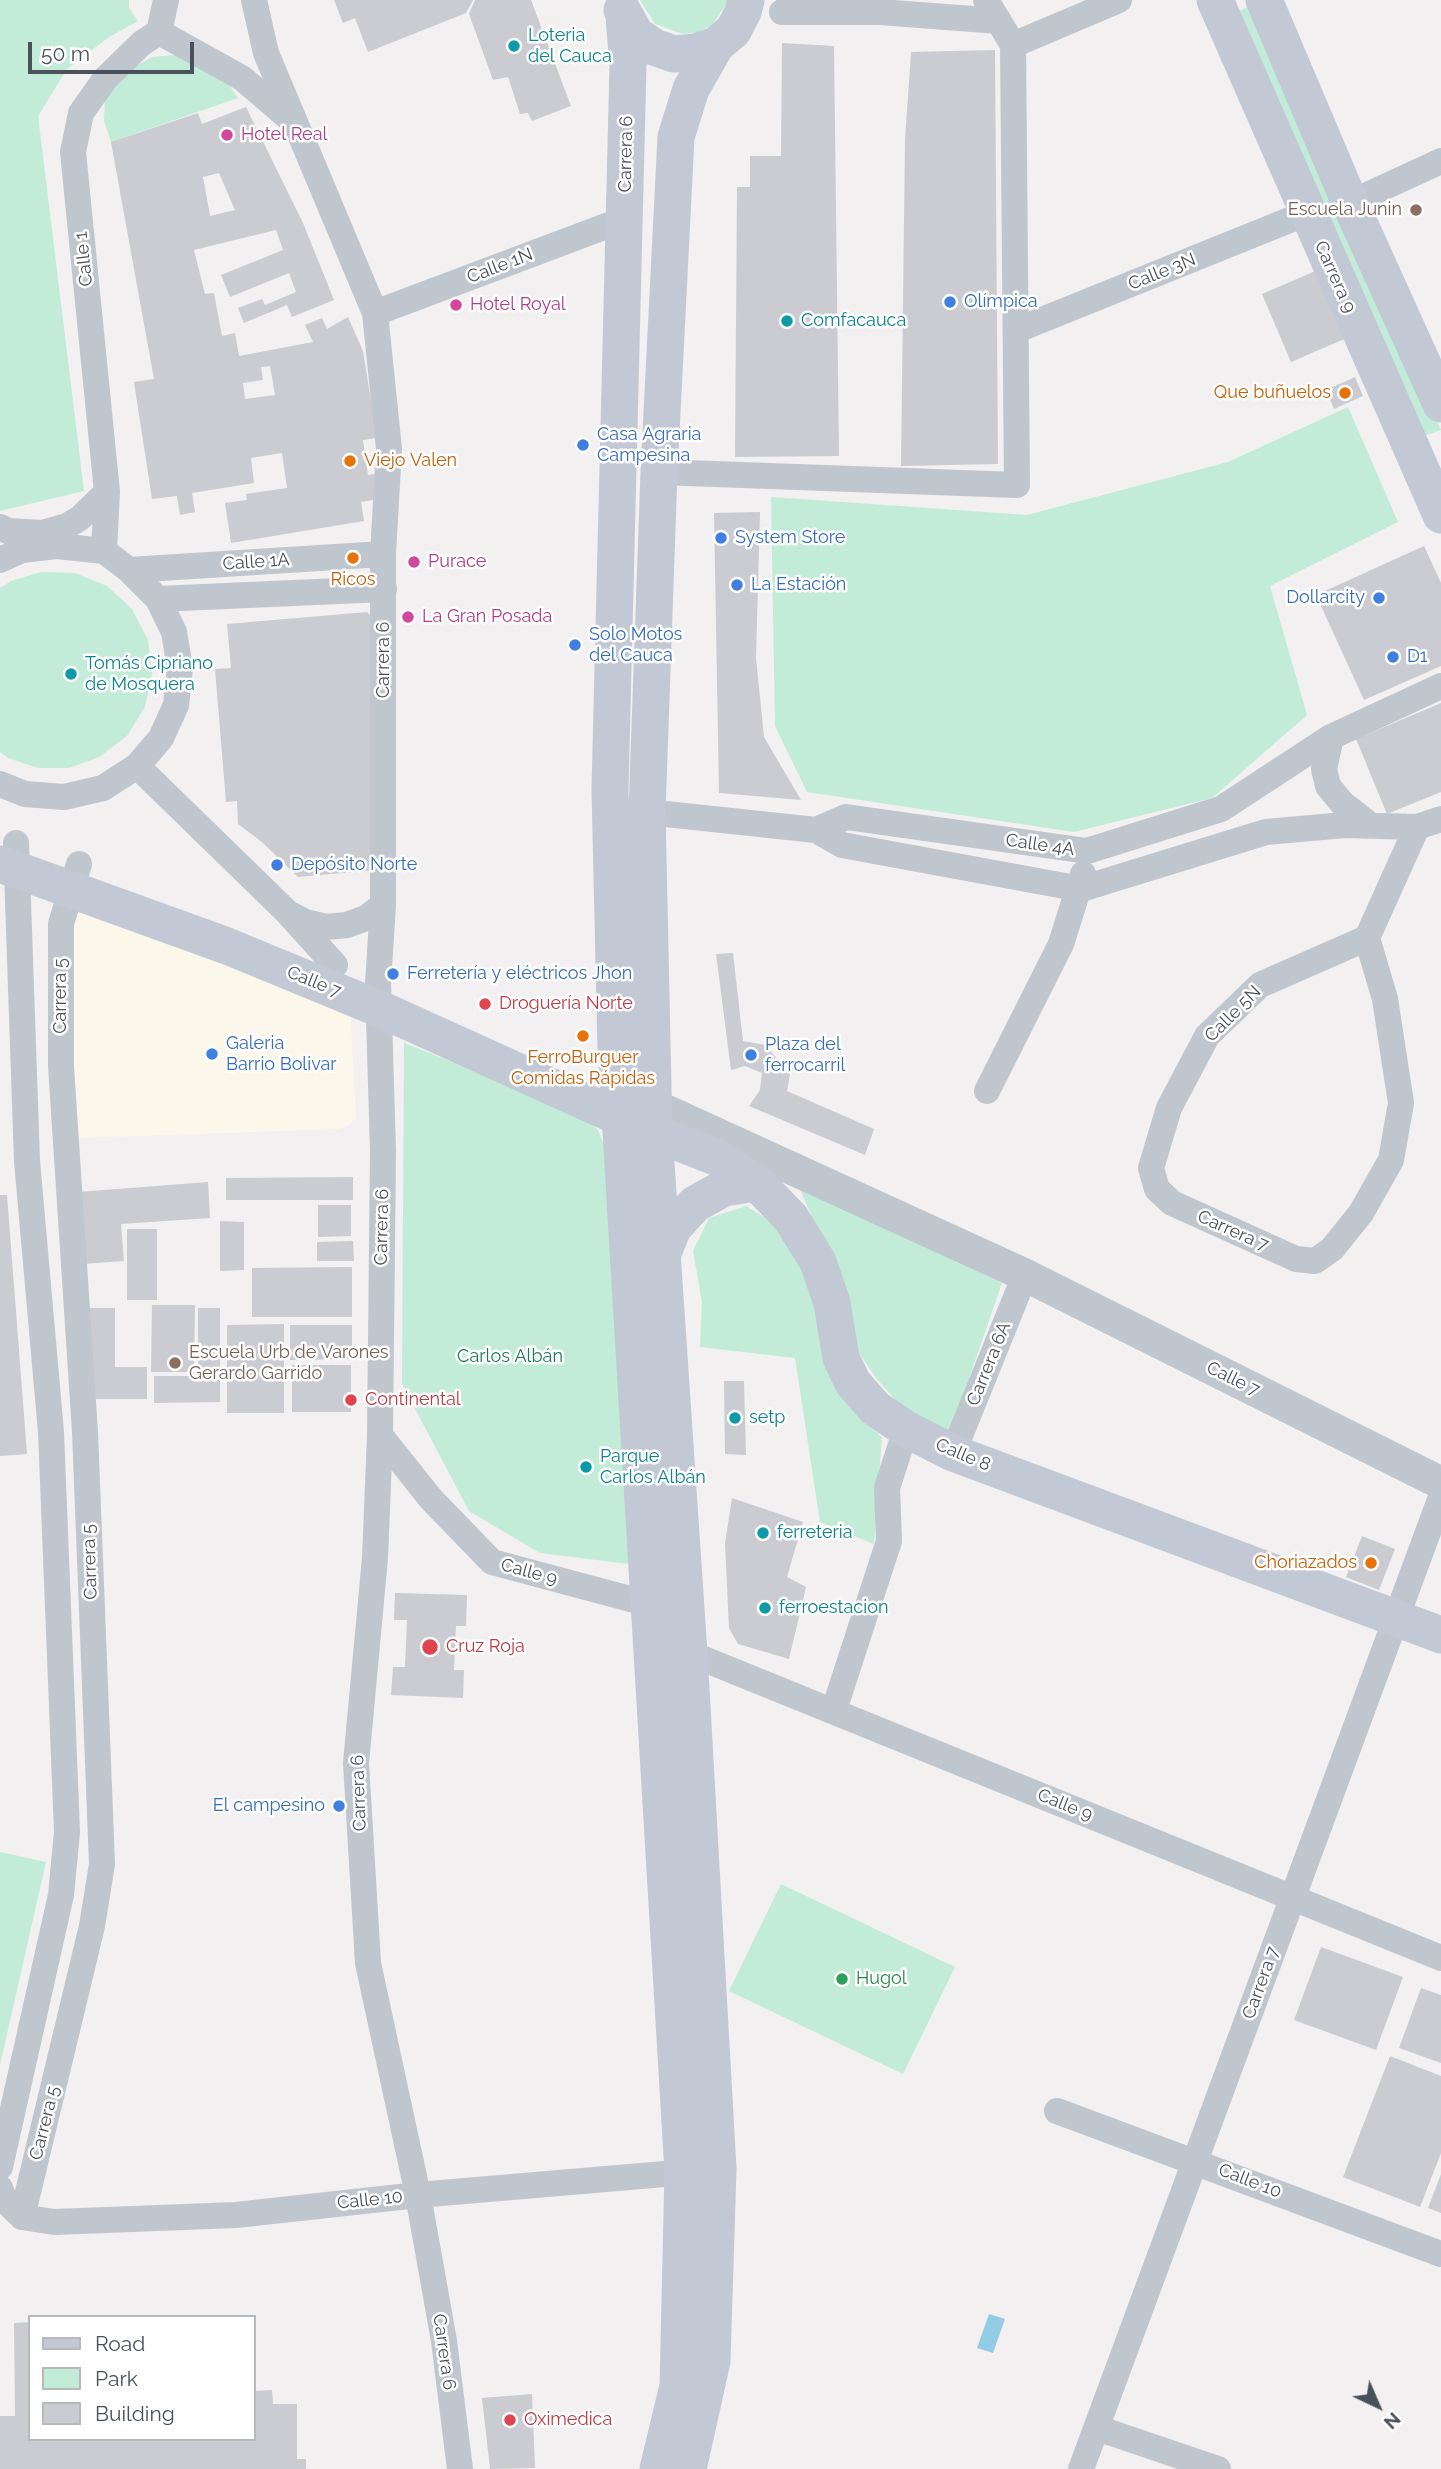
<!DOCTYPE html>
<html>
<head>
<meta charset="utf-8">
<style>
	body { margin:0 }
	#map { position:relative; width:1441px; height:2469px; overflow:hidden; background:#f2f0f0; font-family:Raleway,sans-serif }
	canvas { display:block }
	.legend { position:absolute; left:28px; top:2315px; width:228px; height:126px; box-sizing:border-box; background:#fff; border:2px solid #b6b9be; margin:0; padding:9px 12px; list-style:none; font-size:21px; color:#49515c }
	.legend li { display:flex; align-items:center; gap:14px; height:35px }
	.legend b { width:35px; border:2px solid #b6b9be }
	.north { position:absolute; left:1343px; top:2371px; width:70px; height:70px; -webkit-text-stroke:5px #fff; paint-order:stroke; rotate:136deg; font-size:19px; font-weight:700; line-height:28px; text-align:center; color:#49515c }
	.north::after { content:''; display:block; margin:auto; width:24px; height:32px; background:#49515c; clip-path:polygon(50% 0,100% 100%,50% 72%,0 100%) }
	.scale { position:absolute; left:28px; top:42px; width:166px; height:32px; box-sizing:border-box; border:4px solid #49515c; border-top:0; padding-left:9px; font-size:21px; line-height:24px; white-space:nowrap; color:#49515c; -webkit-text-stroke:5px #fff; paint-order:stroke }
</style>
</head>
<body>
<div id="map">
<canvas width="1441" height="2469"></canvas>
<ul class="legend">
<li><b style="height:9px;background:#c2c9d5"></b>Road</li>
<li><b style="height:19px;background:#c2ecd7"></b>Park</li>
<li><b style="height:19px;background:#caccd2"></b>Building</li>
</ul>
<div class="north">N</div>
<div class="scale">50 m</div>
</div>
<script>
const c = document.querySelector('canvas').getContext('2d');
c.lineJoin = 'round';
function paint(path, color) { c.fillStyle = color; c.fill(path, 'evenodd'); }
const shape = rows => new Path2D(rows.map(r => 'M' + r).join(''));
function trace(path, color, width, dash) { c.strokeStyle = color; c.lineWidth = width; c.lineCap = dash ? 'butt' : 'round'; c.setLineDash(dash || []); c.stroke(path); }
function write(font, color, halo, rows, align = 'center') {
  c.font = font + ' Raleway,sans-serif'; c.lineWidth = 5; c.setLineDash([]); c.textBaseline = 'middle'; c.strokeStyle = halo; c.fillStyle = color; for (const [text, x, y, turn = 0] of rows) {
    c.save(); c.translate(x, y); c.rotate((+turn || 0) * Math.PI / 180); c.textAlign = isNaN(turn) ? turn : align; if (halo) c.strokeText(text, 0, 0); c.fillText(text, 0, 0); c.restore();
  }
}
const commercial = shape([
	[74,911,113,916,350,1004,356,1117,349,1125,338,1129,81,1138,73,1123,67,950]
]);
const green = shape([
	[0,0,129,0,129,8,138,21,109,37,67,69,38,116,84,491,0,511],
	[640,0,729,0,712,25,698,32,683,34,655,24],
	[1251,5,1441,430,1421,437,1231,15],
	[174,55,222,75,238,98,111,142,104,121,105,98,134,67,152,57],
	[1348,407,1398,522,1270,586,1307,715,1212,798,1074,832,807,792,775,726,771,497,1027,515,1228,462],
	[41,572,75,573,107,586,132,609,148,640,152,674,145,707,127,736,99,757,69,768,38,768,8,758,0,752,0,588,11,581],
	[404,1043,575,1110,598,1130,609,1157,629,1564,540,1553,469,1511,402,1384],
	[798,1185,1002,1283,948,1439,909,1415,876,1378,849,1338,819,1233],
	[746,1206,782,1228,802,1261,841,1388,882,1438,874,1544,820,1522,795,1358,700,1347,702,1302,693,1251,709,1218],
	[0,1852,46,1862,0,2065],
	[781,1884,955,1967,903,2074,729,1991]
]);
const water = shape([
	[989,2314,1005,2319,993,2353,977,2348]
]);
const building = shape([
	[334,0,473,0,466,13,368,52,355,18,343,23],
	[475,0,531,0,571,106,532,121,528,113,520,114,508,77,493,80,469,14],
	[782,43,834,46,839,456,735,457,737,187,750,187,750,156,781,156],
	[995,50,998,464,901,466,905,140,911,52],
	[246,107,303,223,334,300,292,317,287,305,244,323,238,308,262,299,265,305,296,292,289,273,230,297,221,275,283,250,276,230,194,250,205,294,214,293,222,336,235,333,239,356,313,342,305,325,322,318,327,329,348,317,363,351,377,438,363,440,368,475,375,474,379,499,361,502,364,521,231,543,225,503,247,500,246,494,287,488,282,453,251,458,254,483,192,493,195,512,180,515,177,496,152,499,134,382,154,379,111,142,198,113,202,124],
	[219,173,235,210,210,216,203,177],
	[270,366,275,395,245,399,243,383,263,380,261,367],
	[1320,269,1349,337,1291,362,1262,294],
	[1355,377,1363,396,1334,409,1326,390],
	[760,512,756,658,764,737,801,800,719,793,714,513],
	[1424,546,1441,583,1441,666,1364,700,1316,595],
	[367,612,371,616,376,870,298,877,262,842,238,824,237,801,226,802,215,669,231,668,227,624],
	[1441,703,1441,792,1387,814,1356,739],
	[733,953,743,1041,765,1045,790,1074,787,1091,874,1129,865,1155,749,1106,760,1090,762,1073,745,1066,731,1070,716,954],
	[353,1177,353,1200,226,1200,226,1178],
	[208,1182,210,1218,121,1224,124,1261,83,1264,78,1192],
	[0,1195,7,1195,27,1454,0,1456],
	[318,1205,351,1205,351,1236,318,1237],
	[220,1221,244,1222,244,1270,220,1271],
	[127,1229,157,1229,157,1300,127,1300],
	[353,1241,354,1261,317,1261,317,1242],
	[352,1267,352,1317,252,1317,252,1268],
	[152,1305,195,1305,194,1372,151,1372],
	[88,1308,115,1308,115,1367,147,1367,147,1399,88,1399],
	[198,1308,220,1308,220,1402,154,1403,154,1376,198,1376],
	[284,1324,284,1413,227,1413,227,1325],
	[290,1325,352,1325,352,1359,290,1360],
	[292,1365,351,1365,351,1412,292,1412],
	[724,1381,744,1381,746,1455,725,1454],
	[732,1498,803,1522,787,1577,806,1587,789,1659,738,1644,729,1628,725,1543],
	[1362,1536,1395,1549,1379,1590,1346,1577],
	[395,1593,467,1595,466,1626,456,1626,454,1670,464,1670,463,1698,391,1695,393,1667,405,1667,407,1620,394,1620],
	[1321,1947,1403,1977,1376,2050,1294,2020],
	[1421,1988,1441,1995,1441,2063,1399,2048],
	[1390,2056,1441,2076,1441,2153,1420,2207,1343,2177],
	[1441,2174,1441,2213,1428,2208],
	[30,2322,30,2439,254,2439,254,2391,272,2390,273,2404,297,2404,297,2459,306,2459,306,2469,0,2469,0,2416,15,2416,14,2323],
	[532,2394,535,2468,490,2469,482,2398]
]);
const minor = shape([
	[254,0,266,53,375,313,389,449,383,554,383,905,378,984,383,1151,380,1435,375,1558,356,1763,368,1963,418,2195,444,2341,460,2469],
	[782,12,880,12,999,21],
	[159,32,242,78,291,120],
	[1013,45,1119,0],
	[1350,203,1441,161],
	[375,313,625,219],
	[1017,330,1307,213],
	[659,472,1017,485,1013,45,986,0],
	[0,527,8,531,42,533,67,526,80,518,107,492],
	[104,551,107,492,73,152,81,113,105,79,142,43,159,32,166,0],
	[0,560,22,550,57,546,104,551,129,570,158,599,174,632,180,668,176,705,161,738,137,766,103,788,64,797,25,794,0,784],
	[129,570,383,554],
	[158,599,384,589],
	[1331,737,1324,769,1328,786,1342,803,1370,825],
	[137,766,287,912,335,965],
	[647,812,816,830,846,817,1087,851,1221,809,1331,737,1441,686],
	[816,830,842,845,1081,889,1266,832,1345,825,1417,827,1441,819],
	[292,915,305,922,326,927,347,925,366,918,383,905],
	[1367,938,1260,985,1207,1036,1169,1108,1151,1168,1157,1189,1172,1203,1296,1259,1315,1261,1332,1249,1361,1213,1391,1160,1401,1103,1385,999,1367,938,1417,827],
	[987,1091,1061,944,1083,874],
	[380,1435,431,1499,492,1562,649,1604],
	[953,1453,1025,1275],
	[689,1653,1441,1958],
	[834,1710,889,1541,887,1488,906,1429],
	[1057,2111,1441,2254],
	[0,2167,61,1895,67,1832,51,1432,27,1161,16,843],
	[0,2188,4,2199,22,2217],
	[22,2217,92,1926,102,1864,85,1432,61,1066,61,924,79,864],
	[22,2217,54,2222,236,2215,418,2195,700,2171],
	[1097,2428,1218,2469],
	[1081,2469,1441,1497]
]);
const tertiary = shape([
	[653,1105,1025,1275,1441,1483]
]);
const secondary = shape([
	[1215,0,1441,515],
	[1264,0,1350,203,1441,404],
	[622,10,636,35,654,47,674,54,696,52,716,45,733,31,743,12,746,0],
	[624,17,628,65,610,789,616,1048,683,2172,678,2386,658,2469],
	[0,864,227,946,380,1009,654,1133,718,1158,757,1183,791,1218,818,1262,832,1303,841,1358,853,1383,875,1408,906,1429,953,1453,1441,1635],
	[661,1258,673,1228,695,1204,724,1188,757,1183],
	[688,2469,712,2361,718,2169,689,1653,654,1133,647,812,659,472,676,137,691,89,716,45]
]);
const markers = [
	[514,46,7,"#0f9aa8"],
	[227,135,7,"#d1479c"],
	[1416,210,7,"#8d6e63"],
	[950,302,7,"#3f7fe0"],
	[456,305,7,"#d1479c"],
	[787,321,7,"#0f9aa8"],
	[1345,393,7,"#e8710a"],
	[583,445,7,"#3f7fe0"],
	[350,461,7,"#e8710a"],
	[721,538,7,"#3f7fe0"],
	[353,558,7,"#e8710a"],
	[414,562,7,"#d1479c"],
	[737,585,7,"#3f7fe0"],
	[1379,598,7,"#3f7fe0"],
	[408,617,7,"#d1479c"],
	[575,645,7,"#3f7fe0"],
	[1393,657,7,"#3f7fe0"],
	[71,674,7,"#0f9aa8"],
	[277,865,7,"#3f7fe0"],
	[393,974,7,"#3f7fe0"],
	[485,1004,7,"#e0444e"],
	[583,1036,7,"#e8710a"],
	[212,1054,7,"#3f7fe0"],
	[751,1055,7,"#3f7fe0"],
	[175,1363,7,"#8d6e63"],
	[351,1400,7,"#e0444e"],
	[735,1418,7,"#0f9aa8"],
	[586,1467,7,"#0f9aa8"],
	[763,1533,7,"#0f9aa8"],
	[1371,1563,7,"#e8710a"],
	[765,1608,7,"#0f9aa8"],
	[430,1647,9,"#e0444e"],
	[339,1806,7,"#3f7fe0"],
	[842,1979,7,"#2e9e5b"],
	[510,2420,7,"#e0444e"]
];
const cultureNames = [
	["Loteria",528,36],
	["del Cauca",528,57],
	["Comfacauca",801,321],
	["Tomás Cipriano",85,664],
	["de Mosquera",85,685],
	["setp",749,1418],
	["Parque",600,1457],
	["Carlos Albán",600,1478],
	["ferreteria",777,1533],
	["ferroestacion",779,1608]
];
const hotelNames = [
	["Hotel Real",241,135],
	["Hotel Royal",470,305],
	["Purace",428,562],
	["La Gran Posada",422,617]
];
const streetNames = [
	["Carrera 6",626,154,-89],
	["Calle 1",84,259,-96],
	["Calle 1N",500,266,-21],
	["Calle 3N",1162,272,-22],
	["Carrera 9",1335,277,66],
	["Calle 1A",256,562,-4],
	["Carrera 6",384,660,-90],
	["Calle 4A",1040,845,8],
	["Calle 7",314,982,22],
	["Carrera 5",61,996,-90],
	["Calle 5N",1233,1014,-45],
	["Carrera 6",382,1227,-89],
	["Carrera 7",1233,1231,24],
	["Carrera 6A",989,1364,-68],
	["Calle 7",1233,1379,26],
	["Calle 8",963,1455,23],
	["Carrera 5",90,1562,-92],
	["Calle 9",529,1572,15],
	["Carrera 6",359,1793,-92],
	["Calle 9",1065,1805,22],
	["Carrera 7",1261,1983,-70],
	["Carrera 5",45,2123,-76],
	["Calle 10",1250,2181,21],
	["Calle 10",370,2200,-6],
	["Carrera 6",444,2352,82]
];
const educationNames = [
	["Escuela Junin",1402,210],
	["Escuela Urb de Varones",189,1353,"left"],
	["Gerardo Garrido",189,1374,"left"]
];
const shopNames = [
	["Olímpica",964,302],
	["Casa Agraria",597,435],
	["Campesina",597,456],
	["System Store",735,538],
	["La Estación",751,585],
	["Dollarcity",1365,598,"right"],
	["Solo Motos",589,635],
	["del Cauca",589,656],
	["D1",1407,657],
	["Depósito Norte",291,865],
	["Ferretería y eléctricos Jhon",407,974],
	["Galeria",226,1044],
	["Barrio Bolivar",226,1065],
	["Plaza del",765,1045],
	["ferrocarril",765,1066],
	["El campesino",325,1806,"right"]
];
const foodNames = [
	["Que buñuelos",1331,393],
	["Viejo Valen",364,461,"left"],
	["Ricos",353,580,"center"],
	["FerroBurguer",583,1058,"center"],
	["Comidas Rápidas",583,1079,"center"],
	["Choriazados",1357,1563]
];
const healthNames = [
	["Droguería Norte",499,1004],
	["Continental",365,1400],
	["Cruz Roja",446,1647],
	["Oximedica",524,2420]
];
const parkNames = [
	["Carlos Albán",510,1357]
];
const leisureNames = [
	["Hugol",856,1979]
];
paint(commercial, '#fbf8eb');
paint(green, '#c2ecd7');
paint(water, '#93cce5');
paint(building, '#caccd2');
trace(minor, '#bfc6ce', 26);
trace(tertiary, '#bfc6ce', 33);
trace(secondary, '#c2c9d5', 37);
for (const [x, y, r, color] of markers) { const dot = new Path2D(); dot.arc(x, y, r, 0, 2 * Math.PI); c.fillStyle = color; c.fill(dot); trace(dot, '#fff', 2.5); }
write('18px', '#0d838f', '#fff', cultureNames, 'left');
write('18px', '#b23c85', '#fff', hotelNames, 'left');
write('18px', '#49515c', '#fff', streetNames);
write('18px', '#785e54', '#fff', educationNames, 'right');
write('18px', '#366cbe', '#fff', shopNames, 'left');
write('18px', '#c56008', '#fff', foodNames, 'right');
write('18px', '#be3a42', '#fff', healthNames, 'left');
write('18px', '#1f7955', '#fff', parkNames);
write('18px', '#27864d', '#fff', leisureNames, 'left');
</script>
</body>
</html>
